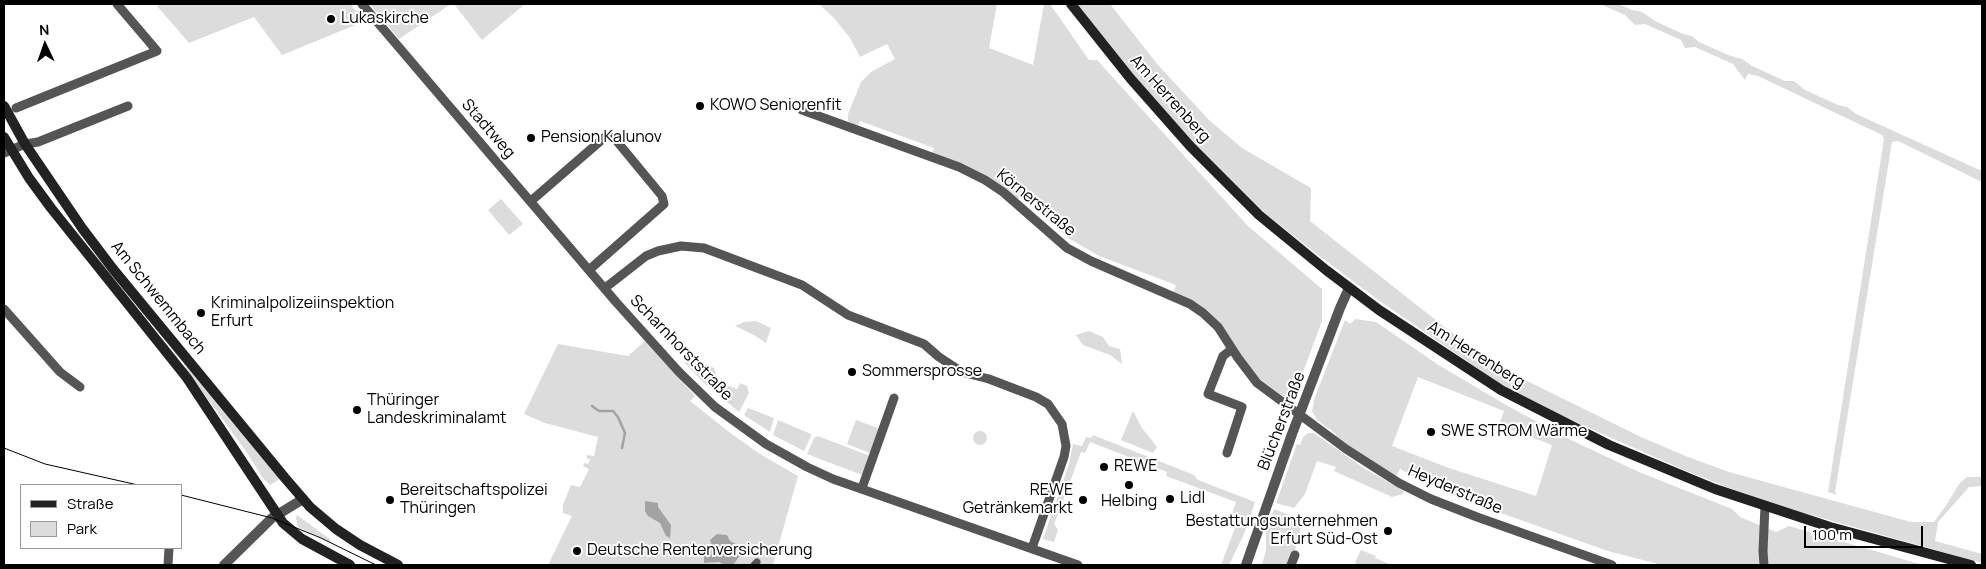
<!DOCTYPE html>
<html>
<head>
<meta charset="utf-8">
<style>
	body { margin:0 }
	#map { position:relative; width:1986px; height:569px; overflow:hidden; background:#fff; font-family:Manrope,sans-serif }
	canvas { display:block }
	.frame { position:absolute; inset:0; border:5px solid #000; pointer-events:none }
	.legend { position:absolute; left:20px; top:484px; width:162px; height:65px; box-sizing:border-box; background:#fff; border:1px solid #999; margin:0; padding:6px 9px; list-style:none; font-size:15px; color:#000 }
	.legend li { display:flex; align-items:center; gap:10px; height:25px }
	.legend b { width:25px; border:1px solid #999 }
	.north { position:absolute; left:20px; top:20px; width:50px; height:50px; -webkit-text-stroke:4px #fff; paint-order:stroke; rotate:357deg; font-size:14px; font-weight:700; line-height:20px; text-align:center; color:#000 }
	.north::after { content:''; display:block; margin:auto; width:18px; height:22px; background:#000; clip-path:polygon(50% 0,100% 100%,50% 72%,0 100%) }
	.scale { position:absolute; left:1804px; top:526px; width:119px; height:22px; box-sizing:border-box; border:2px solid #000; border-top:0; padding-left:6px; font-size:15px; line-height:18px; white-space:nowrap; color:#000; -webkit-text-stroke:4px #fff; paint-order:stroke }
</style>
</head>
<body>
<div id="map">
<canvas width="1986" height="569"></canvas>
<div class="frame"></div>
<ul class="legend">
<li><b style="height:6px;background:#222"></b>Straße</li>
<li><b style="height:14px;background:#dcdcdc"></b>Park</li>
</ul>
<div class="north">N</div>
<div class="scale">100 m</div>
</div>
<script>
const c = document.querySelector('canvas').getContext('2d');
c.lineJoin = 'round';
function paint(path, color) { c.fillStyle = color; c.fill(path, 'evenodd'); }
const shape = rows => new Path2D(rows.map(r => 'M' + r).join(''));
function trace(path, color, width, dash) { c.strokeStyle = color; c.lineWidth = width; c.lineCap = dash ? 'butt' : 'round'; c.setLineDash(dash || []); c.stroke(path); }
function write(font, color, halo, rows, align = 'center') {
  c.font = font + ' Manrope,sans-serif'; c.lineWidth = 4; c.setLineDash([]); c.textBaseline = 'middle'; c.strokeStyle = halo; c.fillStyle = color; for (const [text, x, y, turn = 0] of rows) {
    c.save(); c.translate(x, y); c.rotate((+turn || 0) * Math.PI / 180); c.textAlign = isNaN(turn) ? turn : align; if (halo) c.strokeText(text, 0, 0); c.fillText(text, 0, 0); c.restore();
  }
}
const green = shape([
	[162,4,350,4,365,21,282,55,254,17,189,43,157,6],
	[370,4,451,4,399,39],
	[454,4,525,4,482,40],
	[822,4,997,4,989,48,1033,65,1044,4,1050,4,1089,60,1097,60,1248,226,1322,289,1322,321,1294,396,1287,397,1281,395,1260,379,1192,301,1174,292,1176,285,1099,256,1080,245,1067,237,1023,194,1018,199,932,153,934,148,860,121,858,126,852,124,848,121,848,114,861,82,871,72,895,59,887,44,860,57,850,38,834,18,821,6],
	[1077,4,1110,4,1158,65,1209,120,1242,148,1311,188,1310,221,1451,332,1517,376,1641,437,1688,457,1729,472,1911,522,1934,522,1947,504,1959,484,1967,477,1982,477,1982,486,1969,487,1938,522,1935,541,1982,554,1982,563,1804,513,1727,487,1682,469,1564,417,1496,381,1374,297,1309,248,1267,215,1195,144,1162,108,1097,32],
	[1600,4,1618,4,1632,10,1642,12,1655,21,1683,34,1692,36,1699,42,1728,55,1742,59,1752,66,1785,81,1794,81,1805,90,1838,105,1847,107,1856,114,1982,171,1982,182,1898,141,1892,142,1835,492,1837,495,1828,492,1884,139,1882,135,1758,76,1748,74,1745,80,1733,64,1695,47,1685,48,1681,40,1645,24,1635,25,1625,15],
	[501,199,523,224,509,235,488,210],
	[1355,319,1376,322,1437,364,1506,405,1571,440,1639,472,1732,509,1740,517,1776,532,1789,526,1923,565,1662,565,1608,551,1481,506,1436,488,1400,469,1396,477,1335,437,1336,434,1317,420,1312,411,1314,403,1313,402,1345,320,1350,324],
	[1418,377,1504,411,1499,425,1552,445,1536,496,1449,468,1392,446],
	[756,321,771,328,766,343,754,335,735,326,744,322],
	[1089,331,1103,337,1109,346,1120,349,1122,364,1110,355,1083,345,1076,335],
	[645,341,695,396,690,401,733,435,760,454,798,476,773,565,763,565,756,561,750,565,548,565,572,516,563,513,563,505,571,485,580,487,589,469,583,466,584,463,588,464,590,459,586,458,587,455,594,456,598,437,545,423,524,414,558,344,628,356],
	[687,358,714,368,716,373,713,380,707,386,685,363],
	[188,366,280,479,270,485,262,477,248,454,185,368],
	[715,381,737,389,740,383,747,386,749,393,739,412,709,387],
	[748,408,774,418,770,432,744,415],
	[1133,411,1142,428,1157,447,1153,453,1121,440],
	[778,420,811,434,811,436,804,451,773,435],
	[856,420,880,429,872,454,847,444],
	'973 438a7 7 0 1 1 14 0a7 7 0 1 1-14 0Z',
	[1308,433,1314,433,1365,469,1404,491,1403,494,1392,497,1334,471,1336,467,1317,461,1305,494,1294,508,1276,503,1297,444,1300,445,1303,437],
	[1093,435,1194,475,1198,480,1255,502,1244,534,1229,565,1221,565,1235,528,1228,525,1236,502,1166,476,1167,472,1090,442,1085,453,1081,452,1060,509,1054,524,1058,530,1054,542,1043,539,1069,464,1073,444,1082,446,1086,437,1091,438],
	[818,436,870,456,862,475,807,454,814,438],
	[1274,509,1302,520,1298,542,1289,565,1262,565,1266,550,1266,533],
	[297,515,331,540,330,542,298,527,296,518],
	[1361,550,1376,556,1375,558,1392,565,1357,565,1355,562]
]);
const water = shape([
	[645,501,658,503,658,507,671,525,670,538,666,536,660,523,648,516,645,511],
	[717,534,727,535,730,541,740,546,748,546,746,556,739,557,733,565,725,565,719,562,704,563,704,555,710,552,712,546,710,540]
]);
const stream = shape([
	[592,406,599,411,613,411,618,417,625,433,622,448]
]);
const pedestrian = shape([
	[754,565,757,562]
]);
const minor = shape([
	[362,4,616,302,679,372,715,407,766,444,807,467,833,479,1078,565],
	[16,108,157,51,117,4],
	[802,110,959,167,985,180,1003,192,1067,248,1091,261,1190,304,1203,313,1218,327,1238,358,1257,383,1346,449,1399,483,1431,499,1477,517,1612,565],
	[4,153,25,144,38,142,128,106],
	[531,201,605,137,608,136,615,139,662,196,664,204,589,270],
	[605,288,646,256,658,251,681,246,704,248,802,285,848,315,924,344,939,357,962,372,989,379,1036,397,1048,404,1062,424,1066,446,1064,457,1032,548],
	[4,309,60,372,80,387],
	[1227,453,1242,407,1208,394,1223,356,1232,349],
	[862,488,894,398],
	[168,565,169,548],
	[1291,565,1295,555],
	[1764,565,1763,551,1765,506]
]);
const tertiary = shape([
	[224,565,272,518,303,499],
	[1246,565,1292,434,1340,308,1349,288]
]);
const secondary = shape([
	[1071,4,1130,78,1190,146,1259,215,1326,270,1379,310,1501,390,1609,445,1715,489,1830,527,1971,565],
	[4,106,25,144,82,228,113,269,285,478,310,507,336,529,360,545,398,565],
	[4,137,29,178,51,208,187,378,283,523,302,539,350,565]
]);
const tram = shape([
	[4,448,45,464,138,485],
	[181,495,272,518,321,538,376,565]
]);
const markers = [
	[331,19,5,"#000"],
	[700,106,5,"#000"],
	[531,138,5,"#000"],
	[201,313,5,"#000"],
	[852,372,5,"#000"],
	[357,410,5,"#000"],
	[1431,432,5,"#000"],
	[1104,467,5,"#000"],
	[1129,485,5,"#000"],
	[1170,499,5,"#000"],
	[390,500,5,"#000"],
	[1083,500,5,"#000"],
	[1388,531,5,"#000"],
	[577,551,5,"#000"]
];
const poiNames = [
	["Lukaskirche",341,19],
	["KOWO Seniorenfit",710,106],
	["Pension Kalunov",541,138],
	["Kriminalpolizeiinspektion",211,304],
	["Erfurt",211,322],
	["Sommersprosse",862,372],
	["Thüringer",367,401],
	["Landeskriminalamt",367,419],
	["SWE STROM Wärme",1441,432],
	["REWE",1114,467],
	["Bereitschaftspolizei",400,491],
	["Thüringen",400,509],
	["REWE",1073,491,"right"],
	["Getränkemarkt",1073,509,"right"],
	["Lidl",1180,499],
	["Helbing",1129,502,"center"],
	["Bestattungsunternehmen",1378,522,"right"],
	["Erfurt Süd-Ost",1378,540,"right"],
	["Deutsche Rentenversicherung",587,551]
];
const streetNames = [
	["Am Herrenberg",1170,99,48],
	["Stadtweg",488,129,49],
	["Körnerstraße",1036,203,39],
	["Am Schwemmbach",158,298,51],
	["Scharnhorststraße",681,348,46],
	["Am Herrenberg",1476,355,32],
	["Blücherstraße",1282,421,-69],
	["Heyderstraße",1455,490,23]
];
paint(green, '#dcdcdc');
paint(water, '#a3a3a3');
trace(stream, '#a3a3a3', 2.5);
trace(pedestrian, '#555', 7);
trace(minor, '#555', 9);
trace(tertiary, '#555', 10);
trace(secondary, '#222', 10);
trace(tram, '#000', 1);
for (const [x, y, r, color] of markers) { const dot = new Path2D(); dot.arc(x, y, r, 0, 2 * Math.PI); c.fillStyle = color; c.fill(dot); trace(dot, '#fff', 2); }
write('16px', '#000', '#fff', poiNames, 'left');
write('16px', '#000', '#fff', streetNames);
</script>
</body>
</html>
